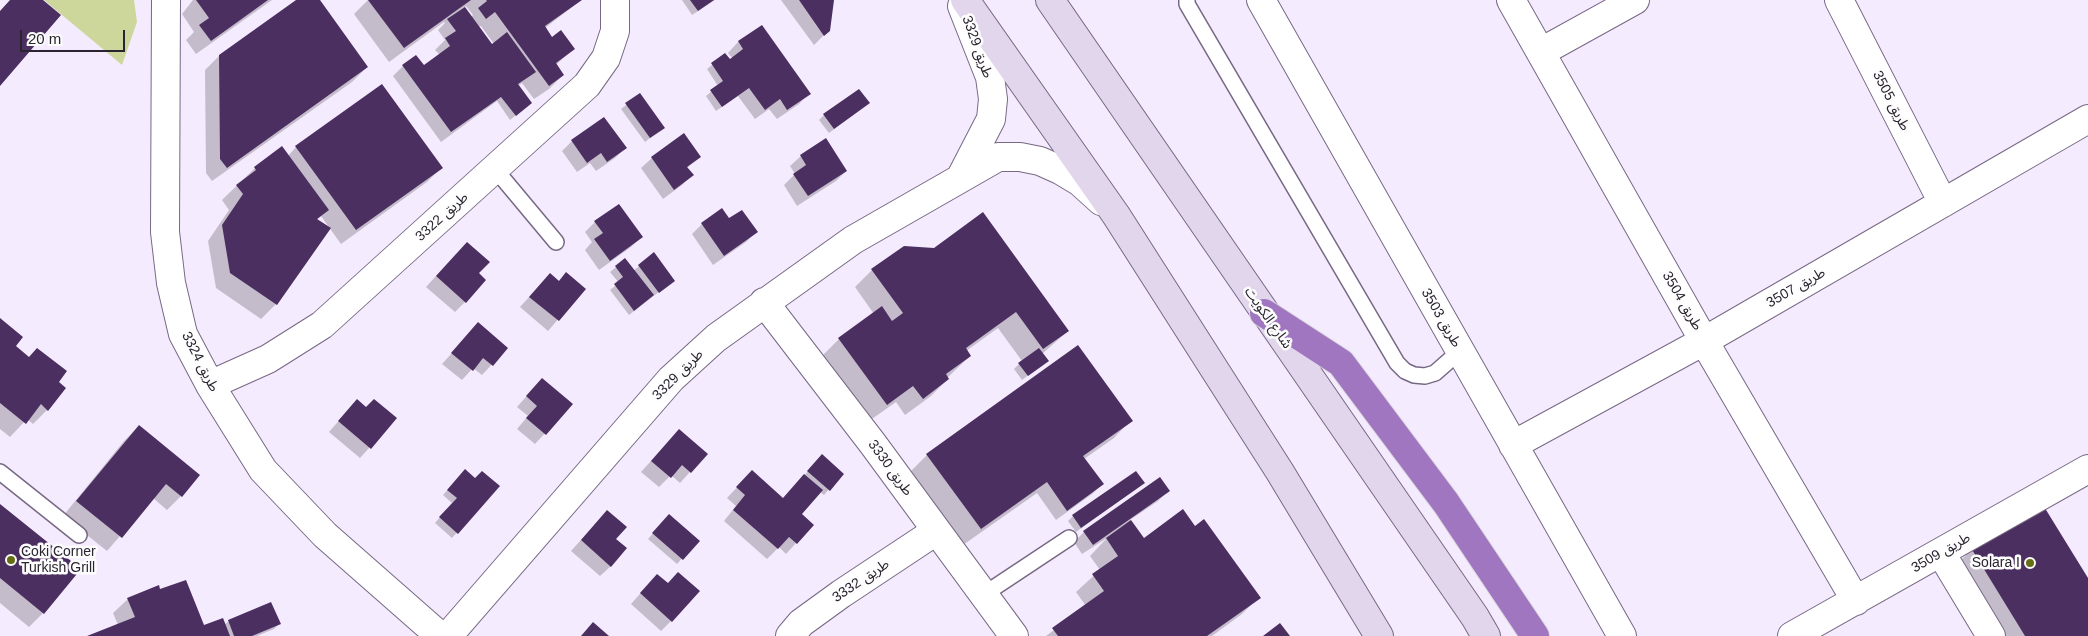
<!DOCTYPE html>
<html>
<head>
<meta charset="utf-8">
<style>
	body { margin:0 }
	#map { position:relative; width:2088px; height:636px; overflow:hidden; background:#f5ebfe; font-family:Arial,sans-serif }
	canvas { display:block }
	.scale { position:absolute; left:20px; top:30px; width:105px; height:22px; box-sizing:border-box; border:2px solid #2a2430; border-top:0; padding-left:6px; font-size:15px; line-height:18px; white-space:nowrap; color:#2a2430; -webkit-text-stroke:4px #fdfdfd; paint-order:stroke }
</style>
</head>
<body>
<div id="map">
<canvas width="2088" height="636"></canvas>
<div class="scale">20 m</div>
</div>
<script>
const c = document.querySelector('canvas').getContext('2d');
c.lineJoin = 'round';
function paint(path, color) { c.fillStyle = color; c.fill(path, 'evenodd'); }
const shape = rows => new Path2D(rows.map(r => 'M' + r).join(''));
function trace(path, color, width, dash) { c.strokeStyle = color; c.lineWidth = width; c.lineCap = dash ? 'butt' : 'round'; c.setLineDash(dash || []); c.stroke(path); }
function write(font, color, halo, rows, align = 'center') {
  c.font = font + ' Arial,"Noto Sans Arabic",sans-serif'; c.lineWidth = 5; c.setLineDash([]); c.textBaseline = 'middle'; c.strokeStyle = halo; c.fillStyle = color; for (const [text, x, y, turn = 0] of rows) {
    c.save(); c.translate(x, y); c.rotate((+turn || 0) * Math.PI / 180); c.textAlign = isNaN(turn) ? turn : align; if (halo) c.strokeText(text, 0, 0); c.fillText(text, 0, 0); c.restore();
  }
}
const green = shape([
	[44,0,134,0,137,22,122,65]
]);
const shadow = shape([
	[193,0,272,0,196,54,186,40,194,32,182,14],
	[298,0,318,0,367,67,352,82,212,181,206,173,205,70,219,56],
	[368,0,581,0,545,28,552,38,573,49,556,65,563,75,549,89,534,99,522,83,518,86,531,103,510,120,497,101,441,142,393,76,403,66,424,67,440,55,435,50,445,40,438,30,445,23,444,22,389,62,354,14],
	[466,6,473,15,471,17,464,8],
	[481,26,494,44,491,45,478,27],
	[682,0,715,0,692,15],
	[781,0,833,0,829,30,814,45],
	[761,26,809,93,799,104,777,119,769,109,755,119,738,96,716,111,706,96,718,86,707,69,725,55,729,61,733,59,728,53,738,42],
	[639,95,663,128,645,142,621,109],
	[869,103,829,133,819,120,824,115],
	[684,135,699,157,687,168,692,175,682,185,663,199,641,168,652,158],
	[826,140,846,171,836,181,797,206,784,185,795,174,790,166,801,156],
	[572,141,625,148,615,158,596,171,590,163,577,172,562,151],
	[296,147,441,168,427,182,341,244,321,216,317,220,329,228,276,304,261,319,216,288,208,241,229,210,222,200,255,168,288,156],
	[595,222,641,237,631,247,599,270,585,250,592,242,585,232],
	[702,224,756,232,746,242,713,265,692,234],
	[905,247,1068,331,1042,354,1047,361,1022,380,1014,369,1022,361,998,328,966,351,970,356,947,378,948,379,931,396,905,415,896,402,869,421,822,356,839,339,874,314,855,287,872,270],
	[456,254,477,273,465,302,455,312,426,287],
	[654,254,673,281,629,315,610,290,619,283,610,272,625,260,633,271],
	[566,274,584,289,548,331,520,307,540,285,558,282],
	[0,319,14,347,57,383,47,410,33,424,27,419,10,437,0,429],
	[478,324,507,348,482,375,473,368,462,380,442,364],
	[532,390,571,405,535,444,517,429,528,416,517,407],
	[357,400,366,409,396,418,360,458,329,432],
	[1131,420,1114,438,1084,459,1102,484,1092,494,1056,520,1037,493,963,545,910,472,927,455],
	[139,426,181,496,167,510,153,498,107,551,63,516,124,441],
	[669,441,706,454,680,483,671,475,659,487,641,472],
	[817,461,842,474,824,495,820,492,800,514,796,543,786,554,779,547,767,559,724,521,736,506,727,498,742,482,783,499],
	[460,476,498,486,452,538,435,523,452,503,443,495],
	[1143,483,1076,532,1068,521,1073,516],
	[1168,491,1158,501,1130,520,1144,540,1194,528,1259,597,1242,614,1212,636,1046,636,1086,606,1076,592,1100,570,1090,556,1107,538,1082,554,1074,542,1084,532],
	[0,505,43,613,29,627,0,603],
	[664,521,698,541,677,564,648,539],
	[597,522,614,539,611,566,600,576,571,551],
	[1972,549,2088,581,2088,636,1993,636,1952,569],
	[647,586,671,621,661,631,631,604],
	[160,591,203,627,224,625,229,621,279,624,274,629,257,636,90,636,118,625,113,613,128,599]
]);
const building = shape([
	[10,0,43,0,61,15,0,86,0,11],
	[196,0,268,0,211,41,199,25,209,18],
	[296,0,320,0,368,67,227,168,220,159,219,55],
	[368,0,471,0,404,48],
	[486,0,582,0,545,26,552,37,561,30,575,49,556,63,564,75,549,86,495,12,486,19,478,8,487,1],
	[690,0,714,0,698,11],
	[799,0,834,0,830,31,824,36],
	[465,7,492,44,507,32,536,72,518,84,532,103,516,116,501,97,451,132,402,65,416,55,424,65,450,46,445,38,456,31,447,19],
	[762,25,811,94,787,110,780,99,765,110,749,88,722,107,710,90,723,81,711,63,725,53,730,59,743,49,738,41],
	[382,84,443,168,356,230,295,146],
	[859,89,870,103,834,129,823,114],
	[640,93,665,128,650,138,625,103],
	[604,117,627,148,607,162,601,153,587,163,571,140],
	[684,133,701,157,687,167,694,175,674,190,651,157],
	[826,138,847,171,808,196,793,174,806,165,800,155],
	[282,146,329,210,317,219,331,228,277,305,230,273,222,225,243,194,236,185,256,170,254,167],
	[619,204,643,237,610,261,594,239,603,233,594,221],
	[722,208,729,218,742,210,758,232,724,256,701,223],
	[983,212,1069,331,1043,349,1016,312,966,348,971,356,946,374,949,379,923,399,913,386,887,405,838,338,882,306,892,321,903,313,871,269,904,246,934,248],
	[467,242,490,262,479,273,486,280,466,303,436,276],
	[654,252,675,281,659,293,638,265],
	[625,258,654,295,634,311,614,284,623,277,615,266],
	[566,272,586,289,559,321,529,297,550,273,559,281],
	[0,318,23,337,16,346,29,357,37,348,67,371,59,382,66,388,48,411,41,404,26,424,0,403],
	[478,322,508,348,493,366,483,358,473,371,451,353],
	[1078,345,1133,421,1083,456,1104,484,1067,511,1047,482,981,529,926,454],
	[1039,348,1049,361,1028,376,1018,363],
	[542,378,573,404,546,435,526,418,537,406,526,396],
	[357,399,366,407,374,399,397,418,371,449,338,421],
	[139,425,200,475,182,497,166,484,122,538,76,501],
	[679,429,708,454,691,473,682,465,671,478,651,461],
	[822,454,844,474,830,491,807,471],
	[465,469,475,478,482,471,500,486,458,534,439,517,457,498,447,490],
	[752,470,783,498,804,474,823,490,802,514,814,525,797,544,789,537,778,549,733,510,745,495,736,487],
	[1136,471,1145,483,1081,528,1072,515],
	[1160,477,1170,491,1093,545,1083,531],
	[0,504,81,569,44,614,0,578],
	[2043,505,2088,578,2088,636,2025,636,1971,548],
	[1183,509,1195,526,1204,519,1261,598,1207,636,1058,636,1052,628,1104,591,1092,574,1118,556,1106,538,1131,520,1144,538],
	[607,510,627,527,616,539,627,548,611,567,581,540],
	[669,514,700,541,683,560,652,533],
	[678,572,700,591,672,622,640,593,657,574,668,583],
	[186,580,204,625,223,618,230,636,87,636,135,617,127,598,159,585,160,589],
	[271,602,281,624,252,636,234,636,228,620],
	[593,622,609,636,581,636],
	[1280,623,1290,636,1263,636]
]);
const service = shape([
	[1187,0,1187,4,1397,363,1405,371,1414,375,1425,376,1435,373,1460,351],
	[495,169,556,242],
	[0,472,79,535],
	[983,595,1069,538]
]);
const minor = shape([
	[166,0,165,232,171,283,183,334,210,385,263,470,325,535,440,636],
	[1261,0,1622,636],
	[1511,0,1704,341,1856,601],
	[1839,0,1943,203],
	[1541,52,1635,0],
	[961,177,991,119,993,99,990,77,962,6],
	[764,302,873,444,1014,636],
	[210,385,268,359,322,325,587,85,606,58,615,31,615,0],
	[1513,445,1704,341,2088,119],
	[1941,553,1991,636],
	[448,636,671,379,716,338,853,240,998,157,1020,157,1040,161,1060,170,1080,182,1101,201],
	[790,636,801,623,841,594,936,531],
	[1792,636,2088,469]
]);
const secondary = shape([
	[965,0,1116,215,1280,472,1379,636],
	[1050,0,1475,617,1486,636]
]);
const motorway = shape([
	[1264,313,1341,363,1446,503,1535,636]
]);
const markers = [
	[11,560,5,"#646e15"],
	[2030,563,5,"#646e15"]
];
const streetNames = [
	["طريق 3329",977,47,70],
	["طريق 3505",1891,101,63],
	["طريق 3322",442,217,-42],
	["طريق 3507",1796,288,-30],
	["طريق 3504",1682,301,60],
	["شارع الكويت",1268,318,55],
	["طريق 3503",1441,318,60],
	["طريق 3324",200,362,63],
	["طريق 3329",678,375,-45],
	["طريق 3330",890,468,54],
	["طريق 3509",1941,553,-30],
	["طريق 3332",861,581,-34]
];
const poiNames = [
	["Coki Corner",21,552],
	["Turkish Grill",21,568],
	["Solara I",2020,563,"right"]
];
paint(green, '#cdd79b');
paint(shadow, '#0003');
paint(building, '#4b2f60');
trace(service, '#776884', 18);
trace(minor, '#776884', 30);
trace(secondary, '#776884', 30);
trace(motorway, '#d9d8da', 30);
trace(service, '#fff', 15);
trace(minor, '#fff', 28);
trace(secondary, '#e2d6ec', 28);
trace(motorway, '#a076c1', 28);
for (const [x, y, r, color] of markers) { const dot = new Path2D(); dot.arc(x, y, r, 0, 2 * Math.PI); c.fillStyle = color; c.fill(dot); trace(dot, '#fdfdfd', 2); }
write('14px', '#2a2430', '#fdfdfd', streetNames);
write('14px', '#2a2430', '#fdfdfd', poiNames, 'left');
</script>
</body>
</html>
